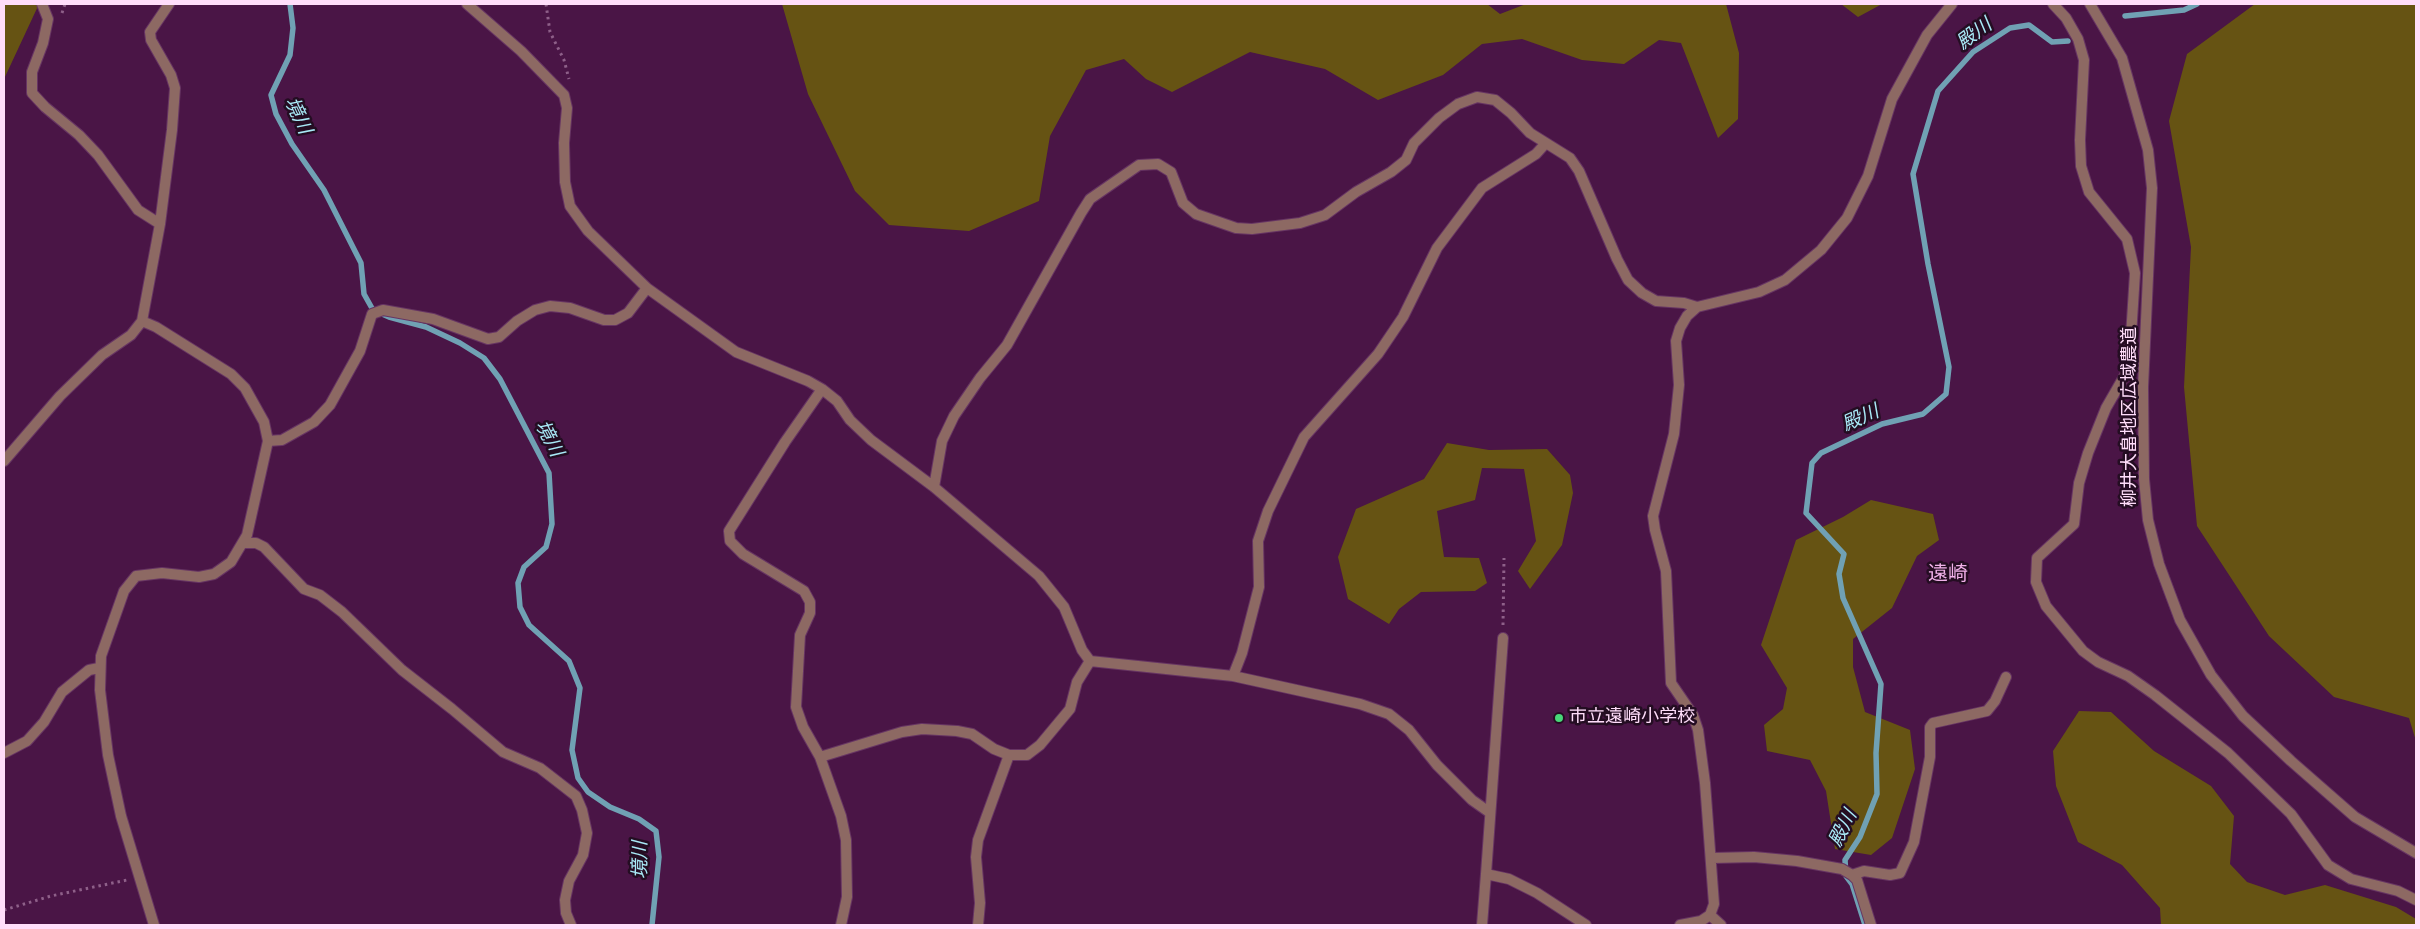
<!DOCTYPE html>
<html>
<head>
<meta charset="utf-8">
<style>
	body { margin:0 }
	#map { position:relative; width:2420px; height:929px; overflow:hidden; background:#4a1546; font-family:Jost,sans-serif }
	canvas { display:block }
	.frame { position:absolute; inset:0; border:5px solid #ffddfa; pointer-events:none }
</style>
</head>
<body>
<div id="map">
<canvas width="2420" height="929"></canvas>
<div class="frame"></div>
</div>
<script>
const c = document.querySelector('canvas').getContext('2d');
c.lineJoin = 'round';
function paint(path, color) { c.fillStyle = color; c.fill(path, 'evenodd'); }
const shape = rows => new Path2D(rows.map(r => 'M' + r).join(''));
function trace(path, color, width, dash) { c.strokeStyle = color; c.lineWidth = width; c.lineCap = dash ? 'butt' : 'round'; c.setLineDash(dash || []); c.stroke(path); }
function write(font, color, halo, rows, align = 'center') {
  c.font = font + ' Jost,"Noto Sans JP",sans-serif'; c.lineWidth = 5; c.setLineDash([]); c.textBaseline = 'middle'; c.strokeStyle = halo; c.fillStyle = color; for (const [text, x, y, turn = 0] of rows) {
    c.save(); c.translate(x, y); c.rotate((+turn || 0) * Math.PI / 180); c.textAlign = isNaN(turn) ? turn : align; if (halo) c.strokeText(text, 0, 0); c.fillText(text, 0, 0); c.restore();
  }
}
const forest = shape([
	[4,4,39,4,4,79],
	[782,4,1487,4,1500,14,1526,4,1726,4,1739,53,1738,119,1718,138,1681,43,1659,40,1624,64,1582,60,1522,39,1482,44,1443,75,1378,100,1325,69,1250,52,1172,92,1146,79,1124,59,1086,70,1050,136,1039,201,969,231,889,225,855,191,808,94],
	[1841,4,1882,4,1858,17],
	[2255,4,2416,4,2416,741,2409,718,2334,697,2269,636,2197,526,2184,387,2191,247,2169,121,2187,54],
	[1447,443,1489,450,1547,449,1570,475,1573,493,1562,545,1530,589,1518,571,1536,541,1524,469,1482,468,1475,500,1437,511,1444,557,1479,558,1487,583,1475,591,1421,592,1399,609,1389,624,1348,599,1338,557,1356,509,1424,479],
	[1871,500,1933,514,1939,540,1917,556,1892,608,1853,639,1853,667,1865,712,1910,730,1915,769,1892,838,1871,855,1835,849,1826,791,1810,760,1767,751,1764,725,1783,709,1787,688,1761,645,1796,540,1843,517],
	[2079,711,2111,712,2154,751,2211,786,2234,816,2230,864,2247,882,2285,895,2325,885,2396,907,2416,919,2416,925,2161,925,2160,908,2122,865,2078,842,2056,786,2053,751]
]);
const stream = shape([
	[290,4,293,28,290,55,271,95,276,114,292,144,324,190,361,263,364,294,373,310,389,317,426,327,460,343,484,358,500,379,549,473,552,524,546,547,524,567,518,583,520,607,529,625,569,661,580,688,572,750,578,778,588,792,610,807,639,819,656,831,659,857,652,925],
	[2125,16,2184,10,2197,4],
	[1865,925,1852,884,1846,876,1845,860,1860,837,1877,794,1876,753,1881,684,1843,598,1839,574,1844,554,1806,513,1812,463,1821,453,1882,424,1923,414,1946,394,1949,367,1928,264,1913,174,1938,91,1973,52,2010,28,2029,25,2052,42,2068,41]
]);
const path = shape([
	[546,4,550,32,564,60,569,79],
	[62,13,65,4],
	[1503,625,1504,558],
	[4,910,51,896,127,880]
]);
const minor = shape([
	[42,4,48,19,43,43,32,72,32,93,45,107,79,135,98,155,138,210,160,224],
	[467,4,521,51,564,95,567,108,564,143,565,182,570,206,588,231,647,288,736,352,808,381,822,389,837,401,850,420,871,440,934,487,1039,576,1064,607,1082,650,1090,661,1233,676,1360,704,1389,714,1409,730,1437,765,1472,800,1489,812],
	[2053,4,2066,18,2078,39,2084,60,2080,140,2081,166,2089,192,2127,239,2135,273,2129,368,2106,408,2088,453,2079,483,2074,524,2037,558,2036,582,2046,606,2083,651,2098,662,2128,676,2155,695,2228,753,2291,814,2328,865,2351,879,2398,891,2416,900],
	[142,321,156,327,231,374,245,388,264,422,268,441,247,535,231,562,214,574,199,577,162,573,136,576,124,591,101,656,100,690,108,755,121,816,154,925],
	[822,389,785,442,729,531,730,541,743,554,804,591,810,602,810,613,800,635,796,707,803,727,820,757,841,816,846,840,847,897,841,925],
	[268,441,282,440,314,422,330,405,360,351,372,314,383,310,433,319,488,339,499,337,517,321,535,310,550,306,570,308,604,320,615,320,628,313,647,288],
	[4,461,60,396,102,355,131,335,142,321,160,224,172,130,175,88,171,75,151,40,150,32,169,4],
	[934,487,942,441,954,416,980,378,1007,345,1081,213,1090,199,1139,165,1158,164,1171,172,1183,203,1196,214,1236,228,1252,229,1300,223,1325,215,1356,192,1391,172,1406,160,1414,143,1439,118,1458,104,1477,97,1495,100,1511,113,1530,133,1570,158,1579,171,1617,259,1628,280,1642,293,1656,301,1684,303,1697,307],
	[244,543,256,543,264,547,304,589,320,595,342,612,402,670,452,709,503,752,540,768,576,796,582,810,587,833,583,855,569,881,565,900,566,913,571,925],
	[1503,638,1486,874,1509,879,1537,893,1586,925],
	[1233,676,1242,653,1259,587,1258,541,1268,511,1304,437,1378,354,1403,317,1437,248,1482,188,1536,154,1545,144],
	[4,753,27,741,44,722,62,692,89,670,99,668],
	[820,757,902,732,922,729,957,731,972,734,994,749,1009,755,1027,755,1040,745,1070,709,1077,682,1090,661],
	[1712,858,1754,857,1797,861,1842,869,1852,875,1857,880,1871,925],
	[1852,875,1864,871,1890,875,1900,873,1914,842,1930,757,1930,727,1933,723,1987,711,1995,701,2006,677],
	[1710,915,1721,925],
	[978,925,980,903,976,857,978,840,1009,755],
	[1482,925,1486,874],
	[1680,925,1701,921,1710,915,1714,904,1705,783,1698,730,1693,715,1671,683,1666,571,1655,530,1653,516,1674,434,1679,385,1676,341,1680,328,1687,316,1697,307,1759,292,1785,280,1821,250,1847,218,1868,176,1892,99,1927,35,1952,4]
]);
const tertiary = shape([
	[2090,4,2122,58,2148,150,2152,188,2143,387,2144,479,2148,520,2159,564,2180,620,2211,675,2243,716,2291,761,2355,817,2416,853]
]);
const markers = [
	[1559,718,5,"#48d779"]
];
const streetNames = [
	["柳井大畠地区広域農道",2131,417,-90]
];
const poiNames = [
	["市立遠崎小学校",1569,718]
];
const waterNames = [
	["殿川",1975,35,-37],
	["境川",297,116,65],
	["殿川",1861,419,-24],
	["境川",548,439,63],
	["殿川",1844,829,-63],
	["境川",641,860,-90]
];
const quarterNames = [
	["遠崎",1948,575]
];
paint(forest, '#665313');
trace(stream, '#70a1b4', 5.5);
trace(minor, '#673563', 12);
trace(tertiary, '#673563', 12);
trace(path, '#8e6089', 3, [2.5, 4]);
trace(minor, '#8d6963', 10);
trace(tertiary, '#8d6963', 10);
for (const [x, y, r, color] of markers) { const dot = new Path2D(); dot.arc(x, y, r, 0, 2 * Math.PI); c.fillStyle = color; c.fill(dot); trace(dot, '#240d22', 2); }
write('18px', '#ffddfa', '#240d22', streetNames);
write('18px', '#ffddfa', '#240d22', poiNames, 'left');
write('italic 19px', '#a9eaf7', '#240d22', waterNames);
write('20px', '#f1b1e9', '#240d22', quarterNames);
</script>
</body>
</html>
